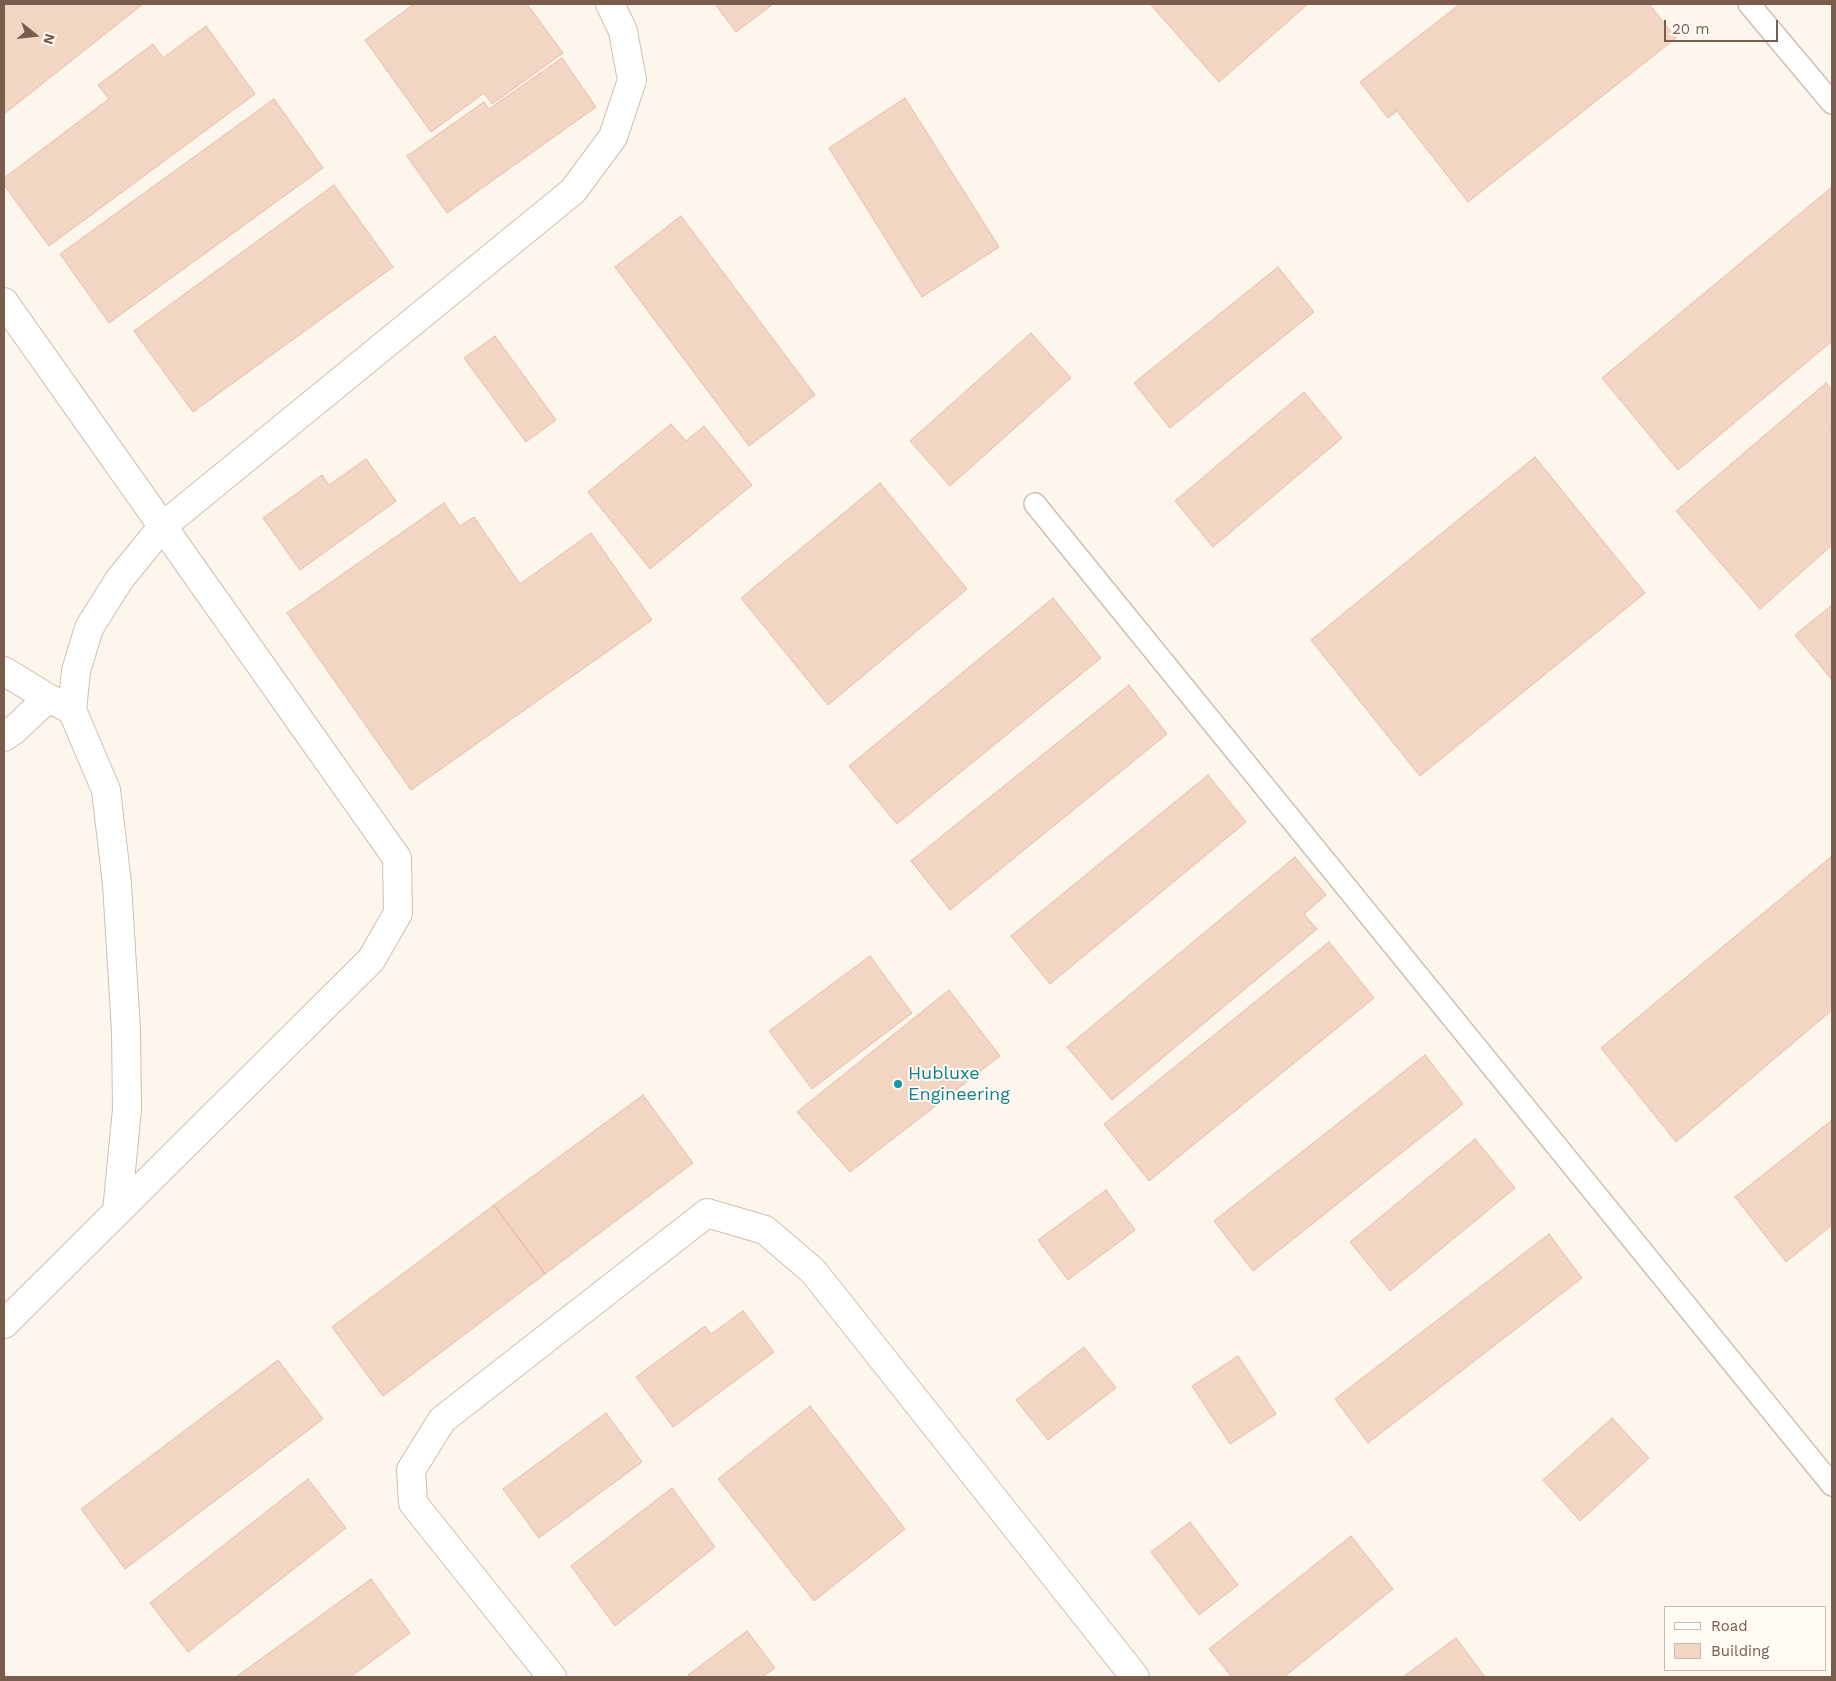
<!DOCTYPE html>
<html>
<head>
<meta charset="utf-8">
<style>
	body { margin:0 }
	#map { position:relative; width:1836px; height:1681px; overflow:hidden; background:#fdf6ec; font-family:"Work Sans",sans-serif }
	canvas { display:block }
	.frame { position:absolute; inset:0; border:5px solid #7a5c4d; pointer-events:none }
	.legend { position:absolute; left:1664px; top:1606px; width:162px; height:65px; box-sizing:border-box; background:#fffaf3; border:1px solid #cabbb1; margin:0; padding:6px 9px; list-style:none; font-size:15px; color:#7a5c4d }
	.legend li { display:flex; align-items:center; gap:10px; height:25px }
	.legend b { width:25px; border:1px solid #cabbb1 }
	.north { position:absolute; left:10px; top:10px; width:50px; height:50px; -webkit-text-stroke:4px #fffaf3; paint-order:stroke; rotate:106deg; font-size:14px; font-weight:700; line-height:20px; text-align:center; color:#7a5c4d }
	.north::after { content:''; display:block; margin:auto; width:18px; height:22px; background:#7a5c4d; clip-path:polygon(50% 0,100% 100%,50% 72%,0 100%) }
	.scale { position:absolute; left:1664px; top:20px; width:114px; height:22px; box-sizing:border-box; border:2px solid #7a5c4d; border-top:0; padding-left:6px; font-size:15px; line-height:18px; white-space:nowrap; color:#7a5c4d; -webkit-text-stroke:4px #fffaf3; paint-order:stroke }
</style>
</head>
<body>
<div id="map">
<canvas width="1836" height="1681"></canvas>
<div class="frame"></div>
<ul class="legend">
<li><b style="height:6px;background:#fff"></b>Road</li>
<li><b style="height:14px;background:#f3d5c3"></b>Building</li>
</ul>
<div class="north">N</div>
<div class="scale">20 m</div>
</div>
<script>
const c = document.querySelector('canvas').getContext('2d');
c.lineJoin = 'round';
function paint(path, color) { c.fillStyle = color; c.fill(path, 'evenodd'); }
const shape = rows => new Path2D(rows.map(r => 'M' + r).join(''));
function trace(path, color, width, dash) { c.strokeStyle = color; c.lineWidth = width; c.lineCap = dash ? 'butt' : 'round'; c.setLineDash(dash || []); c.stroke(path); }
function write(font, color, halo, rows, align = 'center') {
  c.font = font + ' "Work Sans",sans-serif'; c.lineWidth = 4; c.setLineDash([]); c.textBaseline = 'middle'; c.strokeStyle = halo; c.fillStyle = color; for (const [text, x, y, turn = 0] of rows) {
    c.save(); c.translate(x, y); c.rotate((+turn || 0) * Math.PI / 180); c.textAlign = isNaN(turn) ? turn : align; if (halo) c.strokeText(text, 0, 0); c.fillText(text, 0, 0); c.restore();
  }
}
const building = shape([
	[4,4,143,4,4,114,4,4],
	[414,4,527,4,563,53,492,104,484,93,431,132,365,40,414,4],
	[715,4,773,4,736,32,715,4],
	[1150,4,1308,4,1219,82,1150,4],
	[1460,4,1649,4,1676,38,1468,202,1397,111,1388,118,1360,82,1460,4],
	[206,26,255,94,49,246,4,185,4,178,109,99,98,85,153,44,163,58,206,26],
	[562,58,596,107,447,213,407,156,484,102,489,109,562,58],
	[905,98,999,247,922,297,829,148,905,98],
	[274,99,323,168,109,323,60,254,274,99],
	[334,185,393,267,193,412,134,331,334,185],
	[1832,187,1832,341,1678,470,1602,378,1832,187],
	[681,216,815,395,749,446,615,267,681,216],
	[1278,267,1314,312,1170,428,1134,383,1278,267],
	[1031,333,1071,378,950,486,910,441,1031,333],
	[495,336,556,420,526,442,464,358,495,336],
	[1826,383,1832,390,1832,424,1830,426,1832,429,1832,545,1760,609,1676,511,1826,383],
	[1304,392,1342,438,1213,547,1175,501,1304,392],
	[671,424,686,441,704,426,752,485,650,569,588,492,671,424],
	[1535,457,1645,593,1420,776,1311,640,1535,457],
	[366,459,396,501,300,570,263,518,322,475,329,485,366,459],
	[880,483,967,589,828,705,741,598,880,483],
	[444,503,460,526,474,517,520,584,591,533,652,620,411,790,287,613,444,503],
	[1053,598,1101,658,897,824,849,766,1053,598],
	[1832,605,1832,680,1795,635,1832,605],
	[1129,685,1167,734,950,910,911,861,1129,685],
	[1208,775,1246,822,1050,984,1011,936,1208,775],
	[1832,856,1832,1010,1676,1142,1601,1048,1832,856],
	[1295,857,1326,895,1304,914,1317,929,1112,1100,1067,1047,1295,857],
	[1329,942,1374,998,1149,1181,1104,1124,1329,942],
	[870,956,912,1013,812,1089,769,1031,870,956],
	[949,990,1000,1056,850,1172,797,1112,949,990],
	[1425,1055,1463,1104,1253,1271,1214,1221,1425,1055],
	[643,1095,693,1163,545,1274,494,1205,643,1095],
	[1832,1120,1832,1225,1786,1262,1735,1197,1832,1120],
	[1475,1139,1515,1188,1390,1291,1350,1242,1475,1139],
	[1106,1190,1135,1230,1068,1280,1038,1240,1106,1190],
	[494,1205,545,1274,383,1396,332,1327,494,1205],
	[1549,1234,1582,1278,1368,1443,1335,1399,1549,1234],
	[743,1311,774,1352,673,1427,636,1377,705,1326,711,1334,743,1311],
	[1084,1347,1116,1388,1048,1440,1016,1400,1084,1347],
	[1238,1356,1276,1414,1230,1444,1192,1386,1238,1356],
	[278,1360,323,1419,125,1569,81,1509,278,1360],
	[810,1406,905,1529,814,1601,718,1479,810,1406],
	[606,1413,642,1462,539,1538,503,1489,606,1413],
	[1612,1418,1649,1458,1580,1521,1543,1480,1612,1418],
	[308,1479,346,1528,188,1652,150,1603,308,1479],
	[672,1488,715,1547,615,1626,571,1566,672,1488],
	[1190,1522,1238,1585,1199,1615,1151,1552,1190,1522],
	[1351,1536,1393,1589,1284,1677,1232,1677,1209,1649,1351,1536],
	[371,1579,410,1633,350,1677,236,1677,371,1579],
	[747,1631,775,1668,762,1677,690,1677,688,1675,747,1631],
	[1456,1638,1485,1677,1403,1677,1456,1638]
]);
const lane = shape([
	[1749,4,1832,103],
	[1035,504,1832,1485]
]);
const street = shape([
	[4,302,397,858,398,913,371,960,4,1324],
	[4,671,48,698,72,710],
	[4,737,14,730,48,698],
	[117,1211,127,1109,126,1031,117,884,106,790,72,710,76,671,89,628,119,580,163,526,573,191,613,137,632,80,623,31,610,4],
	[552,1677,413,1503,411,1470,442,1420,707,1213,765,1230,813,1271,1135,1677]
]);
const markers = [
	[898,1084,5,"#0f9aa8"]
];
const cultureNames = [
	["Hubluxe",908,1074],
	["Engineering",908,1095]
];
paint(building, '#f3d5c3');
trace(building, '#e6bba3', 1);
trace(lane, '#d1beb0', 24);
trace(street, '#d1beb0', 30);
trace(lane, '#fff', 21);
trace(street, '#fff', 28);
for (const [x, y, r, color] of markers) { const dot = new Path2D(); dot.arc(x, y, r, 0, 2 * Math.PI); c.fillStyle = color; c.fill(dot); trace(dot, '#fffaf3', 2); }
write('18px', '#0d838f', '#fffaf3', cultureNames, 'left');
</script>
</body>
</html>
